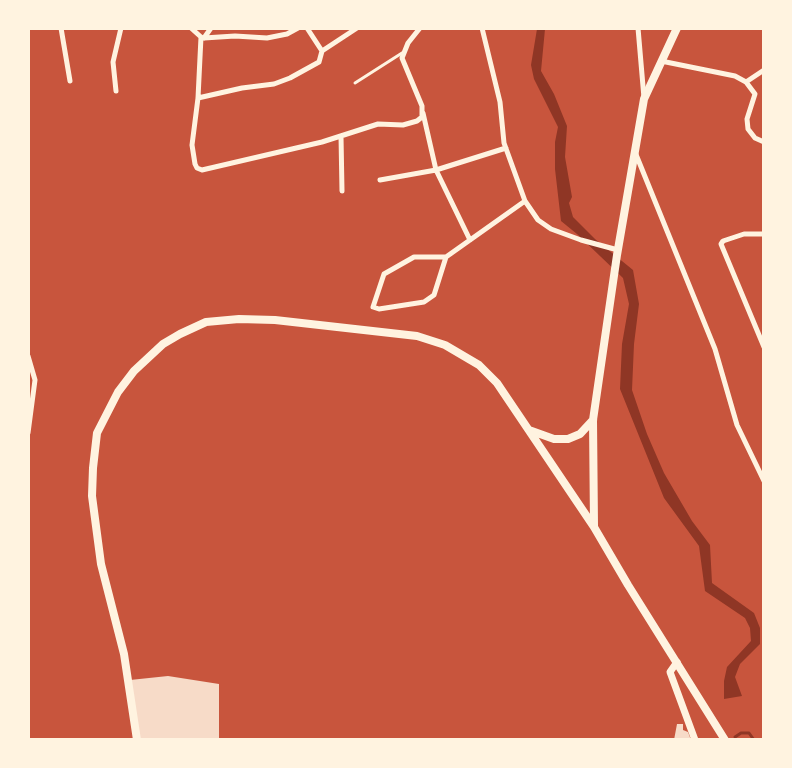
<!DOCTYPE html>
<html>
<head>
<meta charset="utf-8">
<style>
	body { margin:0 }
	#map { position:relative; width:792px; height:768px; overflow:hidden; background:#c8553d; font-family:"Nunito Sans",sans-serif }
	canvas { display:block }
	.frame { position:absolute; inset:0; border:30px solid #fff3e0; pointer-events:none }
</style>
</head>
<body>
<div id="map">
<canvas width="792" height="768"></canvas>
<div class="frame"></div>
</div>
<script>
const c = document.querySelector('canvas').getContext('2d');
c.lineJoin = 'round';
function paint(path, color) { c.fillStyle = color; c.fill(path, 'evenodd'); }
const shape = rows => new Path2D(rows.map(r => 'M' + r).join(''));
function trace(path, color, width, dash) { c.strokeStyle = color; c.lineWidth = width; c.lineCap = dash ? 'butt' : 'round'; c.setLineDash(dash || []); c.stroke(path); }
const water = shape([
	[537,29,545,29,541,71,554,94,567,126,565,157,572,197,569,203,573,217,595,239,633,270,639,304,634,344,632,390,647,434,664,473,692,521,710,545,712,583,754,613,760,628,760,644,740,664,735,677,742,696,724,699,724,681,727,667,751,641,750,628,745,618,705,591,699,546,664,498,620,389,622,344,629,304,623,278,577,234,561,221,555,169,555,142,558,127,534,79,531,65]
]);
const stream = shape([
	[735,737,741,733,749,733,754,740]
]);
const building = shape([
	[168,676,219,684,219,740,139,740,130,680],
	[677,724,683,724,683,730,688,732,691,740,674,740]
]);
const service = shape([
	[355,83,402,53]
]);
const minor = shape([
	[61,28,70,81],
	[191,28,201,37],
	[482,28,500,102,504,143,525,201,538,220,551,229,581,240,618,250],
	[638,28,644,98],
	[201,37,198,98,192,145,195,164,197,168,202,170,322,142,378,124,403,125,417,121,422,117,422,106,402,58,408,43,420,28],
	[204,38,235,36,267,38,287,34,298,28],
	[204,38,211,28],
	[322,51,357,28],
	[661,61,735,76,746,82,755,94,747,119,748,129,755,138,764,142],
	[746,82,764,70],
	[116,91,113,62,121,28],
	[198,98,242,88,274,84,290,78,319,62,322,51,307,28],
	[423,113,436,170,470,240],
	[341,136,342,191],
	[635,152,715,349,737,425,764,481],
	[380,180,436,170,506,148],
	[764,234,744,234,723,241,721,244,764,347],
	[446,257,434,295,424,302,379,309,373,307,384,274,414,257,446,257,525,201],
	[28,356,35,380,28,433]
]);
const tertiary = shape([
	[677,662,670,672,695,740]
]);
const secondary = shape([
	[529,430,554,439,568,439,580,434,593,420],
	[594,526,593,420,617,255,644,99,677,28],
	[137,740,124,654,101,564,92,496,93,468,97,433,118,392,134,371,163,344,180,334,206,322,239,319,275,320,417,336,445,345,479,365,497,383,594,527,628,585,725,740]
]);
paint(water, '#8f3625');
trace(stream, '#8f3625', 3);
paint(building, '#f7dbc8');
trace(service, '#fff3e0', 3);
trace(minor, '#fff3e0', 5);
trace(tertiary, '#fff3e0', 7);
trace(secondary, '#fff3e0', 8);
</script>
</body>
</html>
